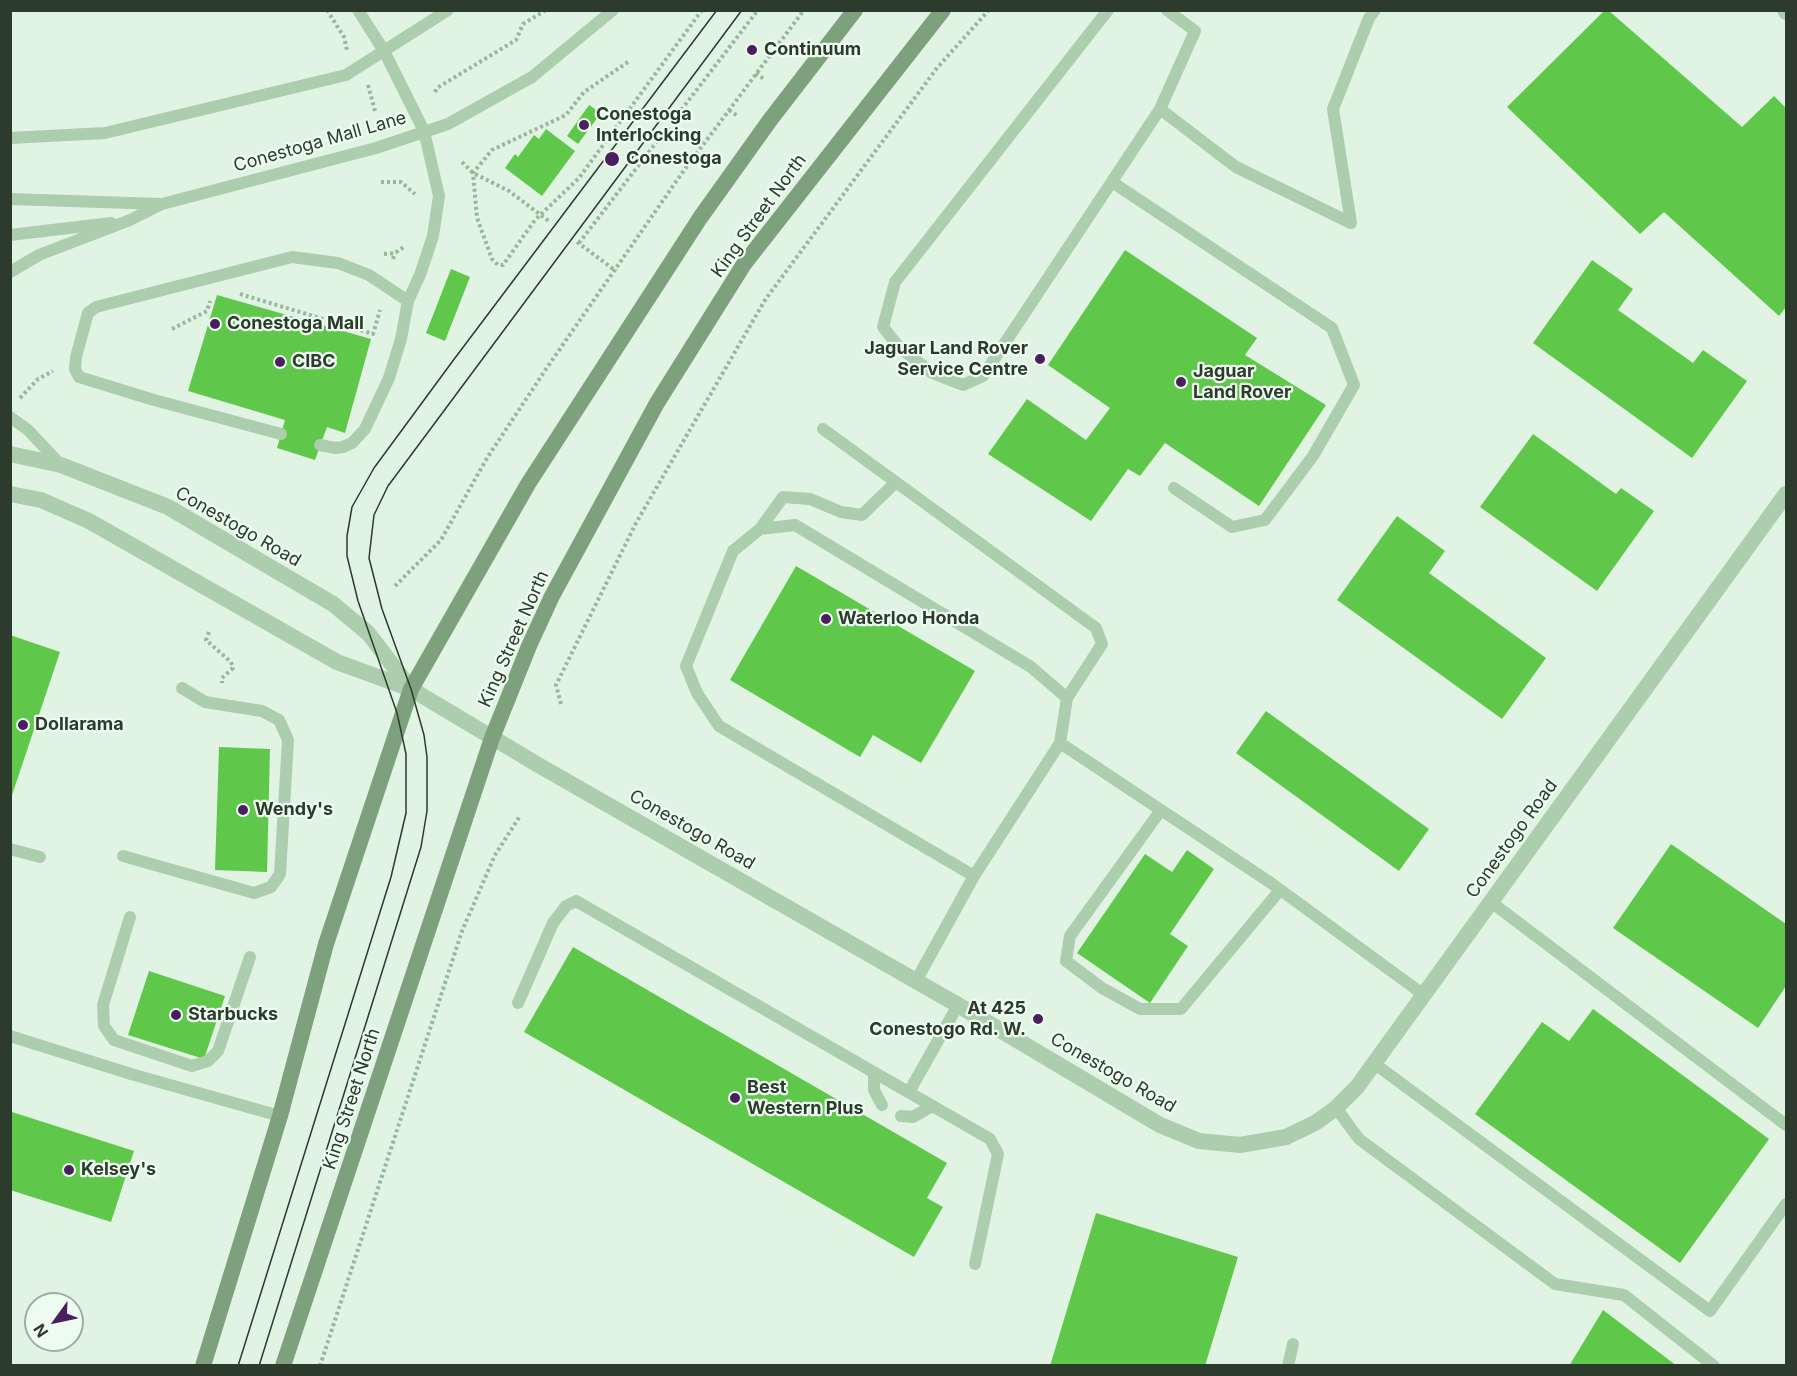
<!DOCTYPE html>
<html>
<head>
<meta charset="utf-8">
<style>
	body { margin:0 }
	#map { position:relative; width:1797px; height:1376px; overflow:hidden; background:#e1f4e3; font-family:Inter,sans-serif }
	canvas { display:block }
	.frame { position:absolute; inset:0; border:12px solid #2c3b2b; pointer-events:none }
	.north { position:absolute; left:24px; top:1292px; width:60px; height:60px; box-sizing:border-box; background:#eefbf0; border:2px solid #a0aea1; border-radius:50%; rotate:237deg; font-size:16px; font-weight:700; line-height:24px; text-align:center; color:#2c3b2b }
	.north::after { content:''; display:block; margin:auto; width:21px; height:27px; background:#491f5e; clip-path:polygon(50% 0,100% 100%,50% 72%,0 100%) }
</style>
</head>
<body>
<div id="map">
<canvas width="1797" height="1376"></canvas>
<div class="frame"></div>
<div class="north">N</div>
</div>
<script>
const c = document.querySelector('canvas').getContext('2d');
c.lineJoin = 'round';
function paint(path, color) { c.fillStyle = color; c.fill(path, 'evenodd'); }
const shape = rows => new Path2D(rows.map(r => 'M' + r).join(''));
function trace(path, color, width, dash) { c.strokeStyle = color; c.lineWidth = width; c.lineCap = dash ? 'butt' : 'round'; c.setLineDash(dash || []); c.stroke(path); }
function write(font, color, halo, rows, align = 'center') {
  c.font = font + ' Inter,sans-serif'; c.lineWidth = 4.5; c.setLineDash([]); c.textBaseline = 'middle'; c.strokeStyle = halo; c.fillStyle = color; for (const [text, x, y, turn = 0] of rows) {
    c.save(); c.translate(x, y); c.rotate((+turn || 0) * Math.PI / 180); c.textAlign = isNaN(turn) ? turn : align; if (halo) c.strokeText(text, 0, 0); c.fillText(text, 0, 0); c.restore();
  }
}
const building = shape([
	[1605,10,1608,10,1742,127,1774,96,1786,108,1786,307,1779,316,1664,212,1640,234,1507,107],
	[589,105,601,113,578,144,567,136],
	[546,129,575,151,542,196,505,168,515,154,518,157,534,135,539,139],
	[1125,250,1257,338,1245,355,1326,405,1259,506,1165,443,1140,476,1128,469,1091,521,988,454,1027,399,1086,440,1110,408,1048,365],
	[1592,260,1633,289,1618,310,1693,363,1703,350,1747,381,1692,458,1533,343],
	[451,269,470,277,445,341,426,333],
	[217,295,371,339,345,433,327,427,315,460,277,448,285,420,188,391],
	[1533,434,1616,494,1621,488,1654,511,1597,591,1480,507],
	[1397,516,1445,551,1429,573,1546,658,1502,719,1337,600],
	[796,566,975,671,921,763,873,735,860,757,730,680],
	[10,635,60,652,11,798,10,798],
	[1266,711,1429,829,1399,871,1236,753],
	[219,747,270,749,267,872,215,870],
	[1671,844,1786,924,1786,986,1758,1028,1613,928],
	[1187,850,1214,869,1170,934,1188,946,1150,1003,1077,953,1145,854,1172,872],
	[573,947,947,1163,927,1198,943,1207,914,1257,524,1032],
	[149,971,225,996,204,1059,128,1035],
	[1593,1009,1769,1139,1680,1263,1475,1114,1542,1022,1569,1041],
	[12,1112,134,1151,111,1222,10,1190],
	[1096,1213,1238,1257,1205,1366,1050,1366],
	[1603,1310,1677,1366,1569,1366]
]);
const path = shape([
	[327,10,344,37,347,50],
	[628,62,584,92,566,115,492,150,473,173,477,218,492,259,498,265,503,265,535,220,579,178,702,10],
	[756,73,765,80],
	[368,85,375,111],
	[435,92,437,88,516,40,523,24,546,10],
	[729,110,738,116],
	[462,162,473,173,509,191,550,222],
	[381,182,401,182,415,194],
	[577,242,616,271],
	[579,243,758,10],
	[384,254,395,253,405,246],
	[393,259,395,253],
	[240,294,373,334,380,310],
	[172,329,207,311,210,301],
	[20,398,38,379,53,371],
	[395,586,441,540,487,458,546,369,682,173,804,10],
	[209,632,206,640,231,662,233,668,222,678,222,683],
	[561,704,556,685,636,523,765,300,937,68,989,10],
	[320,1366,462,931,495,855,520,816]
]);
const service = shape([
	[1108,10,895,282,883,327,898,346,932,373,963,385,983,376,1160,109],
	[1167,10,1195,31,1160,109,1236,167,1351,223,1333,109,1369,18,1375,10],
	[10,138,105,133,346,75,448,10],
	[1112,182,1332,328,1354,385,1313,456,1265,520,1232,527,1174,488],
	[10,199,161,204],
	[10,235,111,223],
	[10,272,39,255,130,220,162,204,376,148,448,124,532,77,613,10],
	[10,417,28,430,61,465],
	[823,429,1096,628,1102,644,1067,698],
	[281,434,154,400,79,377,75,369,76,357,88,313,96,307,292,257,338,263,369,275,408,301],
	[320,445,335,448,343,447,352,443,365,429,389,378,401,339,408,301,420,275,433,236,439,196,424,131,384,51,358,10],
	[760,529,783,497,810,499,841,512,862,515,896,482],
	[1060,743,1271,883,1424,995],
	[1161,810,1070,936,1066,961,1102,988,1140,1009,1181,1009,1280,890],
	[10,849,40,857],
	[123,856,254,893,271,887,280,874,288,740,279,720,262,711,205,702,182,688],
	[1491,902,1786,1125],
	[130,917,103,1005,104,1026,114,1040,192,1066,208,1061,218,1051,250,957],
	[916,981,974,876,1060,743,1067,698,1031,667,795,525,760,529,733,551,686,666,697,693,719,726,974,876],
	[518,1003,553,923,566,906,576,901,990,1139,998,1154,975,1264],
	[10,1036,131,1074,280,1116],
	[1375,1064,1710,1311,1786,1204],
	[874,1072,874,1090,882,1105],
	[909,1092,958,1005],
	[1336,1108,1359,1139,1555,1284,1624,1295,1714,1366],
	[901,1116,913,1117,932,1106],
	[1288,1366,1293,1344]
]);
const minor = shape([
	[1785,10,1786,12],
	[10,454,61,465,168,507,333,604,368,633,411,689],
	[10,494,41,500,89,521,337,662,411,689,540,766,958,1005,1160,1125,1199,1141,1240,1145,1286,1137,1315,1123,1336,1108,1357,1087,1786,494]
]);
const secondary = shape([
	[203,1366,280,1116,326,944,411,689,528,484,700,218,770,120,855,10],
	[283,1366,492,738,529,646,552,596,657,403,744,264,943,10]
]);
const tram = shape([
	[238,1366,391,877,406,813,406,754,397,713,358,601,347,556,347,536,352,507,374,468,452,362,717,10],
	[259,1366,421,847,427,811,427,757,424,735,411,689,382,609,369,558,374,515,388,486,742,10]
]);
const markers = [
	[752,50,6,"#491f5e"],
	[584,125,6,"#491f5e"],
	[612,159,8,"#491f5e"],
	[215,324,6,"#491f5e"],
	[1040,359,6,"#491f5e"],
	[280,362,6,"#491f5e"],
	[1181,382,6,"#491f5e"],
	[826,619,6,"#491f5e"],
	[23,725,6,"#491f5e"],
	[243,810,6,"#491f5e"],
	[176,1015,6,"#491f5e"],
	[1038,1019,6,"#491f5e"],
	[735,1098,6,"#491f5e"],
	[69,1170,6,"#491f5e"]
];
const poiNames = [
	["Continuum",764,50],
	["Conestoga",596,115],
	["Interlocking",596,136],
	["Conestoga",626,159],
	["Conestoga Mall",227,324],
	["Jaguar Land Rover",1028,349,"right"],
	["Service Centre",1028,370,"right"],
	["CIBC",292,362],
	["Jaguar",1193,372],
	["Land Rover",1193,393],
	["Waterloo Honda",838,619],
	["Dollarama",35,725],
	["Wendy's",255,810],
	["At 425",1026,1009,"right"],
	["Conestogo Rd. W.",1026,1030,"right"],
	["Starbucks",188,1015],
	["Best",747,1088],
	["Western Plus",747,1109],
	["Kelsey's",81,1170]
];
const streetNames = [
	["Conestoga Mall Lane",320,142,-16],
	["King Street North",759,216,-54],
	["Conestogo Road",238,527,30],
	["King Street North",514,639,-66],
	["Conestogo Road",692,830,30],
	["Conestogo Road",1512,839,-54],
	["Conestogo Road",1113,1073,30],
	["King Street North",352,1099,-72]
];
paint(building, '#5fc84b');
trace(path, '#96b997', 4, [3, 3]);
trace(service, '#accdae', 12);
trace(minor, '#accdae', 16);
trace(secondary, '#7ea17d', 16);
trace(tram, '#2c3b2b', 1.5);
for (const [x, y, r, color] of markers) { const dot = new Path2D(); dot.arc(x, y, r, 0, 2 * Math.PI); c.fillStyle = color; c.fill(dot); trace(dot, '#eefbf0', 2); }
write('bold 18px', '#2c3b2b', '#eefbf0', poiNames, 'left');
write('18px', '#2c3b2b', '#eefbf0', streetNames);
</script>
</body>
</html>
